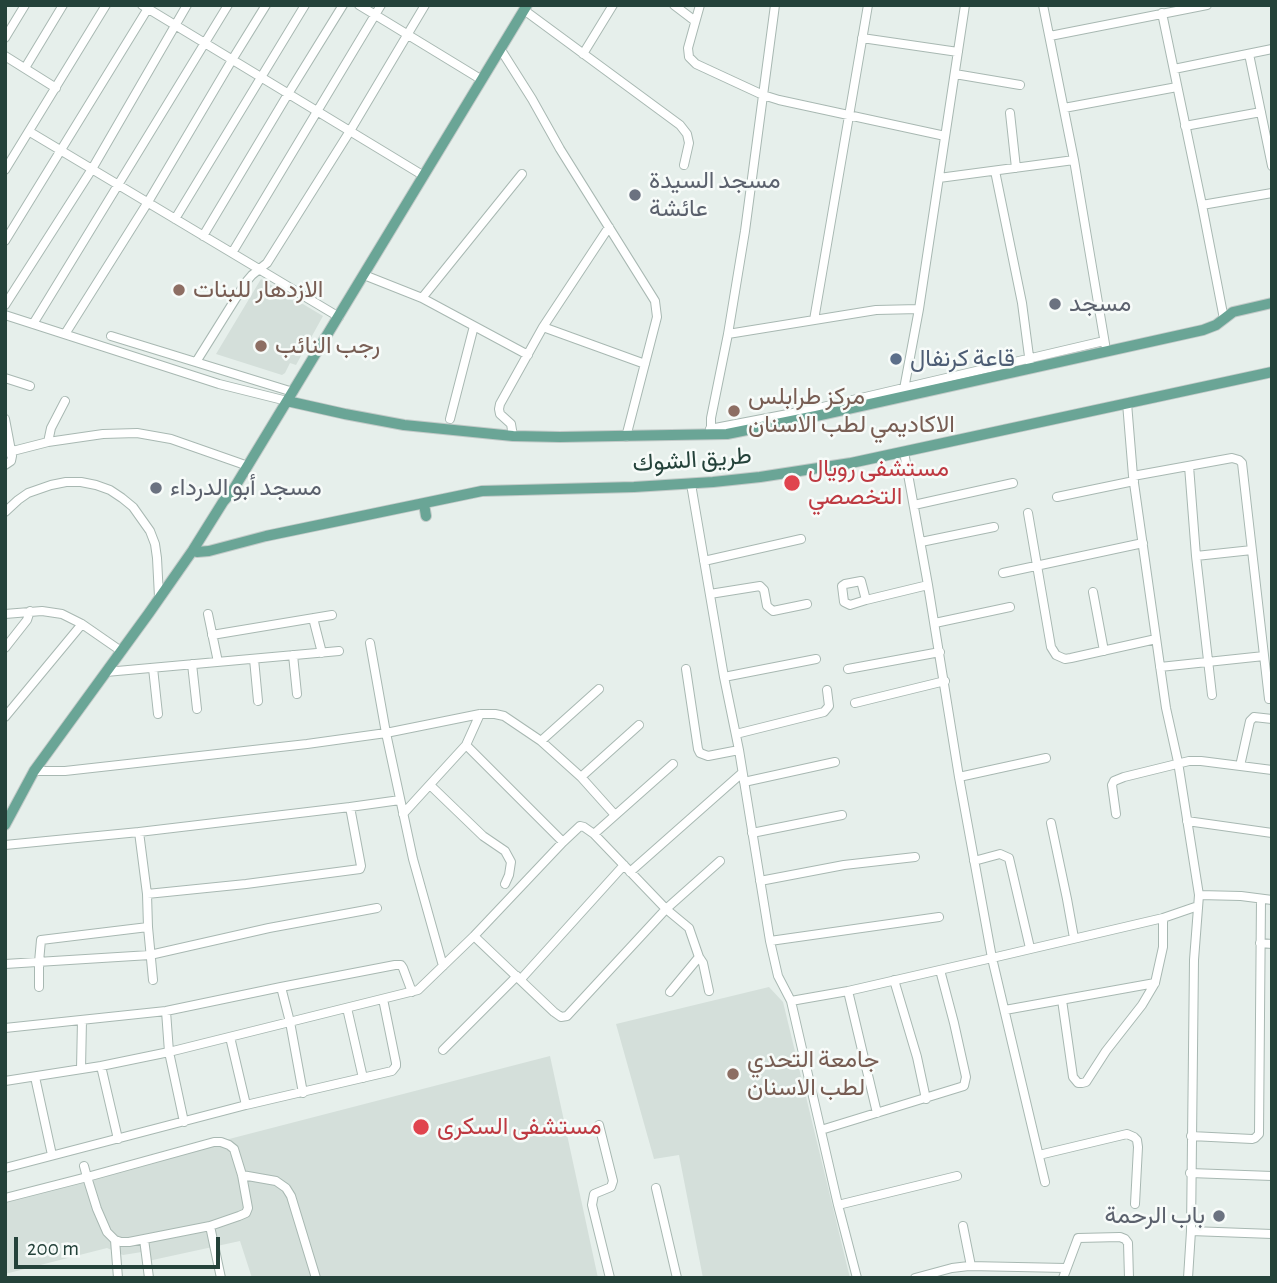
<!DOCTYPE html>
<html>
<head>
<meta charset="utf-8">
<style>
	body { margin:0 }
	#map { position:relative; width:1277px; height:1283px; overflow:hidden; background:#e6efeb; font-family:"Alegreya Sans",sans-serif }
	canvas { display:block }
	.frame { position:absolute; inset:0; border:7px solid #24423a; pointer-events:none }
	.scale { position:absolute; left:14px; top:1237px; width:206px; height:32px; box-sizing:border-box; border:4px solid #24423a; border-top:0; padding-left:9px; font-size:21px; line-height:24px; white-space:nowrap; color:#24423a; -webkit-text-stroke:5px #f7fbf9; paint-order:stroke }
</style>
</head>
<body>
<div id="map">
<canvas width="1277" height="1283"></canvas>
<div class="frame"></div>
<div class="scale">200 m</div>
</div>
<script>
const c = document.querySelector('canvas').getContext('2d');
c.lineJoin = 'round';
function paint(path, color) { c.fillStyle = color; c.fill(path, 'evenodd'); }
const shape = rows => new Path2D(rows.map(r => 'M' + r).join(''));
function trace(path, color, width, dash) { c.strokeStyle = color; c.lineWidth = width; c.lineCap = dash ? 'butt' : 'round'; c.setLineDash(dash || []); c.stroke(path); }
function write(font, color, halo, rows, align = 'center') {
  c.font = font + ' "Alegreya Sans",Vazirmatn,sans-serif'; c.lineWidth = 5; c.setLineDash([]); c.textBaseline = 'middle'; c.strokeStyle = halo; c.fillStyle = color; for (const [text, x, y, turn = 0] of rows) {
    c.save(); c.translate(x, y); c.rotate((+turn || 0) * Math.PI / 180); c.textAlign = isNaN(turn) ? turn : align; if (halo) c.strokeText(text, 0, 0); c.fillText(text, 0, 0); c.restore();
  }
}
const built = shape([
	[261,279,323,316,296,365,290,363,285,373,282,375,216,354],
	[769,987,783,1002,850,1278,703,1278,679,1155,654,1159,616,1024],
	[550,1056,598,1278,252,1278,240,1241,148,1261,148,1251,123,1255,107,1248,5,1274,5,1197]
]);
const minor = shape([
	[142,5,424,176],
	[359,5,482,80],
	[674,5,695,21],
	[700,5,688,48,689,57,696,64,763,95,779,100,945,136],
	[1043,5,1074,160,1105,344],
	[524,10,680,125,687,134,689,143,684,165],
	[1162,13,1202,205,1224,319],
	[1050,36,1207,5],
	[5,38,25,5],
	[862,38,958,52],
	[501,50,532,99,560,149,655,301,657,317,626,437],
	[583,54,613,5],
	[1249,54,1272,166],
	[5,56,56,88],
	[25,68,63,5],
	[1174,69,1272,49],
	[955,74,1020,85],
	[1064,108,1177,87],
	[1010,113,1016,168],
	[1185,126,1261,112],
	[30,132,339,317],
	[5,170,106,5],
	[995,171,1022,303,1030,364],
	[939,178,1074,160],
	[1202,205,1272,193],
	[175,219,305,5],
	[203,236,288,94,343,5],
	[5,241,150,5],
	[232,253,381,5],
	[364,275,422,298,528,355],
	[422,298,522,174],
	[5,305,92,169,187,5],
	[5,315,219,384,287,401],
	[814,320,868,5],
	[33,324,228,5],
	[543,327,645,364],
	[65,334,148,202,232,60,266,5],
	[728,334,876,310,919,309],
	[111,336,293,392],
	[196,362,246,282,252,275,267,263,350,131,425,5],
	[5,378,30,386],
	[904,389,919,309,965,5],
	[1127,403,1133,476,1166,708,1178,762,1199,895,1194,960,1191,1231,1188,1278],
	[5,419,12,456,11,461,5,465],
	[450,419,474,326],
	[710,429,814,409,1104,341],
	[711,435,711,418,728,334,745,231,775,5],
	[513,436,511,424,500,414,499,409,500,404,543,327,609,227],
	[48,442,51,428,65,401],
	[904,452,928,585,959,777,992,958,1045,1182],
	[5,453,48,442,103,434,137,433,171,439,248,466],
	[1189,466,1196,556,1212,695],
	[1133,476,1232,458,1239,460,1242,463,1269,699],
	[691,484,724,677,739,750,770,941,778,976,791,1001,838,1205,857,1278],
	[1057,497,1134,481],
	[914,505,1013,483],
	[5,512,18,500,28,493,51,485,66,482,81,482,96,485,110,490,122,498,133,507,150,531,155,544,157,558,159,597],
	[1028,513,1051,647,1056,655,1065,659,1071,658,1156,639],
	[921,542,994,527],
	[1196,556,1252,550],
	[704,561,801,539],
	[1003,573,1143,543],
	[1093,592,1104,651],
	[710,594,760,586,764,590,767,606,773,611,807,604],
	[866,600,861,581,845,584,842,586,844,602,850,605,866,600,928,585],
	[5,614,42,611,62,614,82,624,121,651],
	[208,614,218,662],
	[313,618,322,653],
	[935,623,1010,607],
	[212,635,332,615],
	[370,643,386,733,413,859,443,966],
	[5,648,27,620,30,611],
	[293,655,297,694],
	[254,659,258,701],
	[192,664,197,709],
	[1160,667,1264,656],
	[153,668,158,714],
	[686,669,698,749,700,753,708,756,739,750],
	[848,669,940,652],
	[106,672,339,651],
	[724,677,816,659],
	[855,703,945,681],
	[5,717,82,624],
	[736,734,824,712,829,706,827,690],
	[541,741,599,689],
	[466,745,563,842],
	[1240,766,1250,721,1254,717,1272,719],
	[34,771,65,771,307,744,386,733,480,714,495,714,504,716,541,741,581,777,615,815],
	[581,777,639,725],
	[959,777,1046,758],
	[744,782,835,762],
	[430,785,483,836,505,851,511,862,509,875,505,884],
	[403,814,466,745,480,714],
	[1116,814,1112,785,1114,781,1124,777,1189,761,1201,761,1272,770],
	[1187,821,1272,833],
	[1051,823,1067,899,1074,938],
	[139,832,147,894,148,927,153,980],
	[752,833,842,815],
	[594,834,673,764],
	[5,845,139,832,350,807,400,800],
	[974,861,1000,854,1009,858,1030,948],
	[630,872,742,773],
	[760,881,844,865,915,857],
	[147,894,246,884,360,869,361,866,350,807],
	[1199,895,1241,896,1272,900],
	[474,936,554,1012,561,1017,567,1016,666,909,720,861],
	[770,941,939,917],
	[1260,943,1272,944],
	[5,964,150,955,269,928,377,908],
	[521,979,624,865],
	[894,980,917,1057,926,1099],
	[39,987,39,962,41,940,148,927],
	[281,987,290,1022,303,1093],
	[848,991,877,1113],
	[670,992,699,957],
	[1062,1000,1073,1077,1078,1083,1082,1083,1086,1082,1106,1051,1142,1005,1155,983,1163,947,1163,918],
	[791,1001,848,991,992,958,1163,918,1198,906],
	[347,1008,363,1078],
	[1005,1010,1155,983],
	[166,1011,169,1052,184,1122],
	[5,1028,166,1011,281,987,395,965,401,965,403,968,412,992],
	[230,1037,246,1105],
	[443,1050,517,976],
	[101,1066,118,1139],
	[81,1069,82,1020],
	[35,1077,52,1155],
	[5,1081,101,1066,169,1052,418,990,474,936,563,842,580,826,584,827,594,834,666,909,689,928,699,957,703,963,709,991],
	[599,1125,613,1181,611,1187,594,1194,592,1205,610,1278],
	[821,1130,964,1086,966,1077,954,1023,940,970],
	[1191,1136,1252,1139,1255,1138,1259,1134,1261,899],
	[1039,1155,1127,1134,1134,1137,1137,1140,1138,1147,1135,1204],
	[5,1168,246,1105,392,1071,396,1066,396,1063,383,999],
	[1190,1173,1272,1176],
	[242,1175,276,1181,286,1188,291,1196,316,1278],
	[656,1188,677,1278],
	[5,1198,87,1177,214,1142,221,1142,229,1145,234,1149,242,1175,248,1208,246,1213,239,1216,210,1226,129,1242,121,1242,115,1240,107,1232,97,1209,87,1177,84,1166],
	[838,1205,957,1176],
	[210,1226,221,1278],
	[963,1226,971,1266],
	[1191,1231,1272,1234],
	[144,1239,149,1278],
	[115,1240,118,1278],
	[915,1278,952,1268,969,1266,1066,1268],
	[1063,1278,1078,1238,1120,1237,1125,1239,1128,1243,1129,1278]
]);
const major = shape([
	[287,401,345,414,404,425,513,436,560,437,727,434,816,416,1203,330,1216,325,1233,312,1272,303],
	[424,504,426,516],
	[197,552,209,551,266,536,482,491,634,487,713,482,760,477,851,463,1272,372],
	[5,825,34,771,149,613,193,550,223,502,233,490,527,5]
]);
const markers = [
	[635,195,7,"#6b7280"],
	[179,290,7,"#8d6e63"],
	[1055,304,7,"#6b7280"],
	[261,346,7,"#8d6e63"],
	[896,359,7,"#5c6f8a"],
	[734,411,7,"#8d6e63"],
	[792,483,9,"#e0444e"],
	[156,488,7,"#6b7280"],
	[733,1074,7,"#8d6e63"],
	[421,1127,9,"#e0444e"],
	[1219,1216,7,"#6b7280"]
];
const worshipNames = [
	["مسجد السيدة",649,181],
	["عائشة",649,209],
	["مسجد",1069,304],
	["مسجد أبو الدرداء",170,488],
	["باب الرحمة",1205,1216,"right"]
];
const educationNames = [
	["الازدهار للبنات",193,290],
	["رجب النائب",275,346],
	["مركز طرابلس",748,397],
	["الاكاديمي لطب الاسنان",748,425],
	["جامعة التحدي",747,1060],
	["لطب الاسنان",747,1088]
];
const serviceNames = [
	["قاعة كرنفال",910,359]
];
const streetNames = [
	["طريق الشوك",692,460,-4]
];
const healthNames = [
	["مستشفى رويال",808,469],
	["التخصصي",808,497],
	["مستشفى السكرى",437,1127]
];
paint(built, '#d4dfda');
trace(minor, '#a8b8b2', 10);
trace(major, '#c2cac8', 12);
trace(minor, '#fff', 8);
trace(major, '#6aa596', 10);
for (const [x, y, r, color] of markers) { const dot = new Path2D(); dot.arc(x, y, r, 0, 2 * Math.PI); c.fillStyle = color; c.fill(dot); trace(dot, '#f7fbf9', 2.5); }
write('24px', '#5b616d', '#f7fbf9', worshipNames, 'left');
write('24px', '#785e54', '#f7fbf9', educationNames, 'left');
write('24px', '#4e5e75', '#f7fbf9', serviceNames, 'left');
write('24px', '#24423a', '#f7fbf9', streetNames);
write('24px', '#be3a42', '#f7fbf9', healthNames, 'left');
</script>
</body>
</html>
